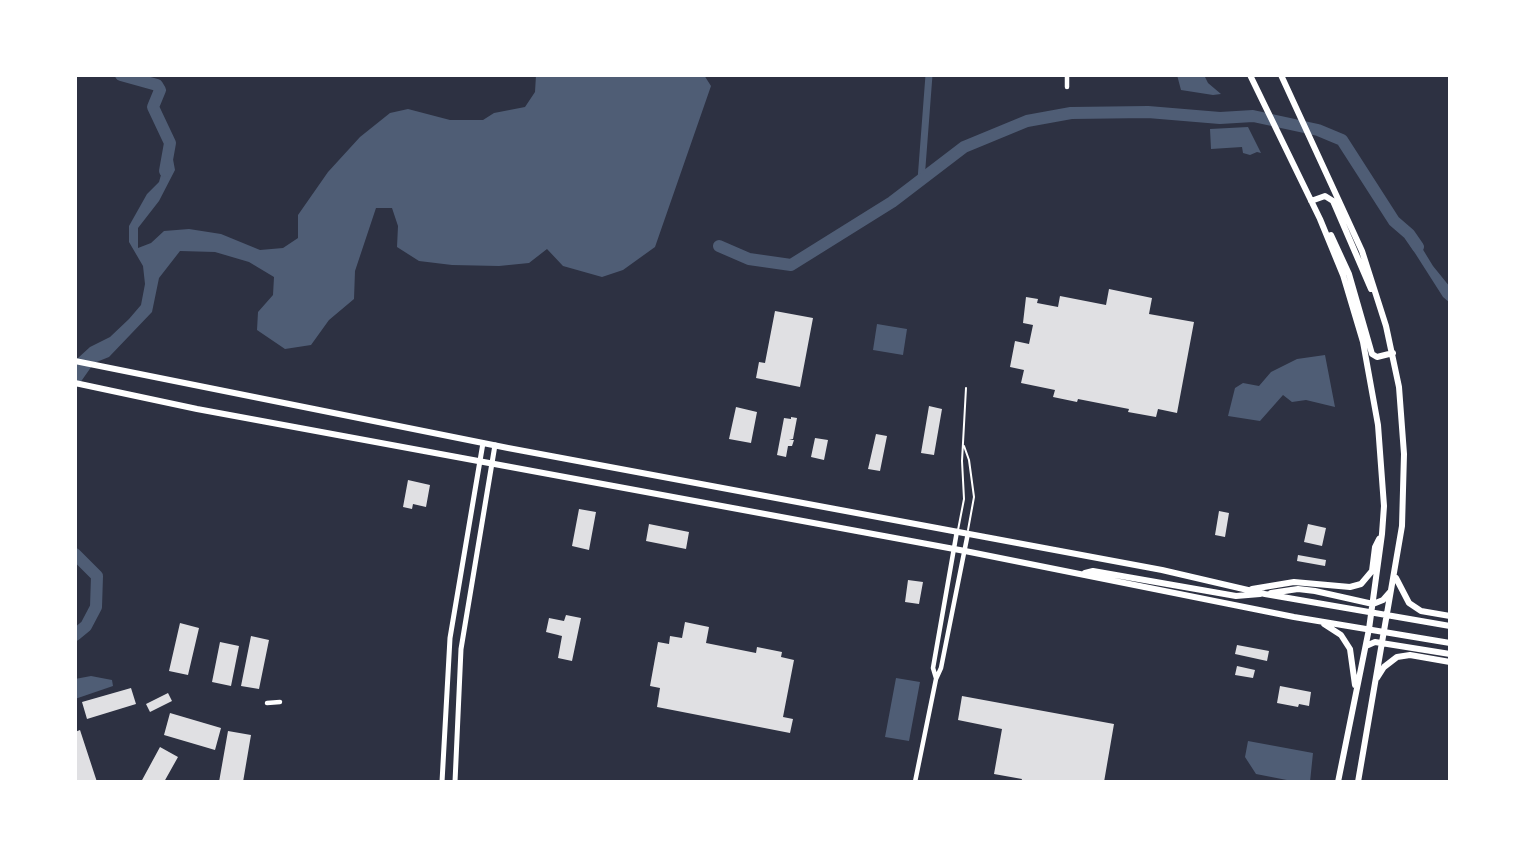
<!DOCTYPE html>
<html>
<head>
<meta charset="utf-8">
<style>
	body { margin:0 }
	#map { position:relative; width:1525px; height:857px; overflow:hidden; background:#2d3142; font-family:Rubik,sans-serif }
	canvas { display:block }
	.frame { position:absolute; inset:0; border:77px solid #fff; pointer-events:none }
</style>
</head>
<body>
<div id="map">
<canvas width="1525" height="857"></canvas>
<div class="frame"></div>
</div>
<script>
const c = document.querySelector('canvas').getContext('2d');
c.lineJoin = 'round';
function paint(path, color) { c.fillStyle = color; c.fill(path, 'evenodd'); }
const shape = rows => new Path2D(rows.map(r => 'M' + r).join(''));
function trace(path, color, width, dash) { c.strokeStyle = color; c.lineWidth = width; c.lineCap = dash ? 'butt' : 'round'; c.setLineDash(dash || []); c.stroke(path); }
const water = shape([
	[536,75,704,75,711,86,655,247,623,270,602,277,563,266,547,249,529,263,499,266,452,265,419,261,397,247,398,226,392,208,376,208,355,271,354,299,329,320,311,345,285,349,257,330,258,312,273,295,274,277,249,262,215,252,180,251,159,278,152,312,109,357,94,363,75,390,75,362,78,358,90,347,110,337,129,319,141,305,145,284,143,266,129,242,129,226,147,194,159,182,170,143,175,170,159,201,138,228,138,248,151,243,164,231,189,229,221,234,260,250,283,248,298,238,298,215,328,172,360,137,390,113,408,109,450,120,483,120,494,113,525,107,535,92],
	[1204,75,1208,83,1221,94,1213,95,1181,90,1177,75],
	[1248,127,1261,153,1257,152,1250,155,1243,153,1242,147,1211,149,1210,129],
	[1411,230,1433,266,1450,287,1450,303,1443,297,1406,239],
	[877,324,907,329,903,355,873,350],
	[1325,355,1335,407,1306,400,1292,402,1283,395,1260,421,1228,416,1235,388,1243,383,1259,386,1271,372,1297,359],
	[91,676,112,680,113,686,75,699,75,679],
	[896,678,920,682,909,741,885,737],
	[1248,741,1313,753,1310,782,1297,782,1256,774,1245,757]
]);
const canal = shape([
	[921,180,929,75]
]);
const river = shape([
	[121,75,157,85,160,90,153,107,170,143,165,171],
	[719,246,749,259,791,265,892,202,964,147,1027,121,1071,113,1148,112,1220,118,1253,116,1318,130,1342,140,1394,221,1409,234,1418,247],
	[75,554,97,576,96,607,86,626,75,635]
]);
const building = shape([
	[1109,289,1152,298,1149,314,1194,322,1177,413,1158,409,1156,417,1128,412,1129,409,1078,399,1077,402,1053,397,1055,390,1021,383,1024,370,1010,367,1015,341,1029,344,1033,325,1023,323,1026,297,1038,299,1037,303,1058,307,1060,296,1106,305],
	[775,311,813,318,800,387,756,378,759,362,765,363],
	[929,406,942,409,934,455,921,453],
	[736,407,757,412,751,443,729,439],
	[791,417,797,418,793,439,789,440,794,440,792,446,788,446,786,457,777,455,784,418,791,419],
	[876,434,887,436,880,471,868,469],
	[815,438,828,440,824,460,811,457],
	[408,480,430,485,426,507,413,504,412,509,403,507],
	[579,509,596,512,589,550,572,546],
	[1219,511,1229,513,1225,537,1215,535],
	[649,524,689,532,686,549,646,541],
	[1308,524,1326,528,1322,546,1304,542],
	[1298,555,1326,560,1325,566,1297,561],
	[908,580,923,582,919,604,905,602],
	[566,615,581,618,572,661,558,658,562,636,546,632,549,618,564,621],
	[685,622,709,627,706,643,756,653,757,647,782,652,781,657,794,660,783,717,793,719,790,733,657,707,660,688,650,686,658,642,669,644,670,636,682,638],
	[180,623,199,628,188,675,169,671],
	[251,636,269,640,259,689,241,686],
	[220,642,239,646,231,686,212,682],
	[1237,645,1269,651,1267,661,1235,654],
	[1237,666,1255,670,1253,678,1235,675],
	[1280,686,1311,692,1309,706,1299,704,1298,707,1277,703],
	[131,688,136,704,87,719,82,702],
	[168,693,172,701,150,712,146,704],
	[962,696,1114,724,1104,782,1021,782,1022,779,994,774,1002,729,958,720],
	[170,713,221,728,215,750,164,735],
	[80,730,97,782,75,782,75,732],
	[228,731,251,735,243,782,219,782],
	[160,747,178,757,164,782,141,782]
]);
const service = shape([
	[964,446,969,460,974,497,968,530],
	[958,530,964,499,962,461,966,388]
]);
const minor = shape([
	[1067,75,1067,87],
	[936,678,933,668,957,531],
	[267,703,280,702],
	[915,782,936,679,941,668,968,533]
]);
const tertiary = shape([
	[442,782,450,638,483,443],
	[455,782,461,649,495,445]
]);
const primary = shape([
	[1250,75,1320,219,1343,275,1363,342,1378,425,1384,506,1382,534,1369,629,1338,782],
	[1281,75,1362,251,1386,326,1399,387,1404,454,1402,526,1358,782],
	[1311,201,1325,196,1333,201,1371,289],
	[1331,235,1349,274,1372,354,1377,357,1393,353],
	[75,361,508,448,1162,570,1265,594,1450,626],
	[75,383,197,409,965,551,1294,617,1450,643],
	[1085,573,1093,571,1236,596,1260,594],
	[1396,578,1409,603,1421,611,1450,616],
	[1252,589,1294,582,1350,587,1361,584,1372,571,1375,547,1379,539],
	[1271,593,1298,589,1315,591,1373,604,1383,600,1390,592],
	[1324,624,1341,635,1350,649,1355,685],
	[1366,646,1375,642,1450,654],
	[1377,678,1384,667,1397,657,1410,655,1450,662]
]);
paint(water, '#4f5d75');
trace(canal, '#4f5d75', 7);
trace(river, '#4f5d75', 12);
paint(building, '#e0e0e3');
trace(service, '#fff', 2);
trace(minor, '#fff', 4.5);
trace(tertiary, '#fff', 5);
trace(primary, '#fff', 6);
</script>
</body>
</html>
